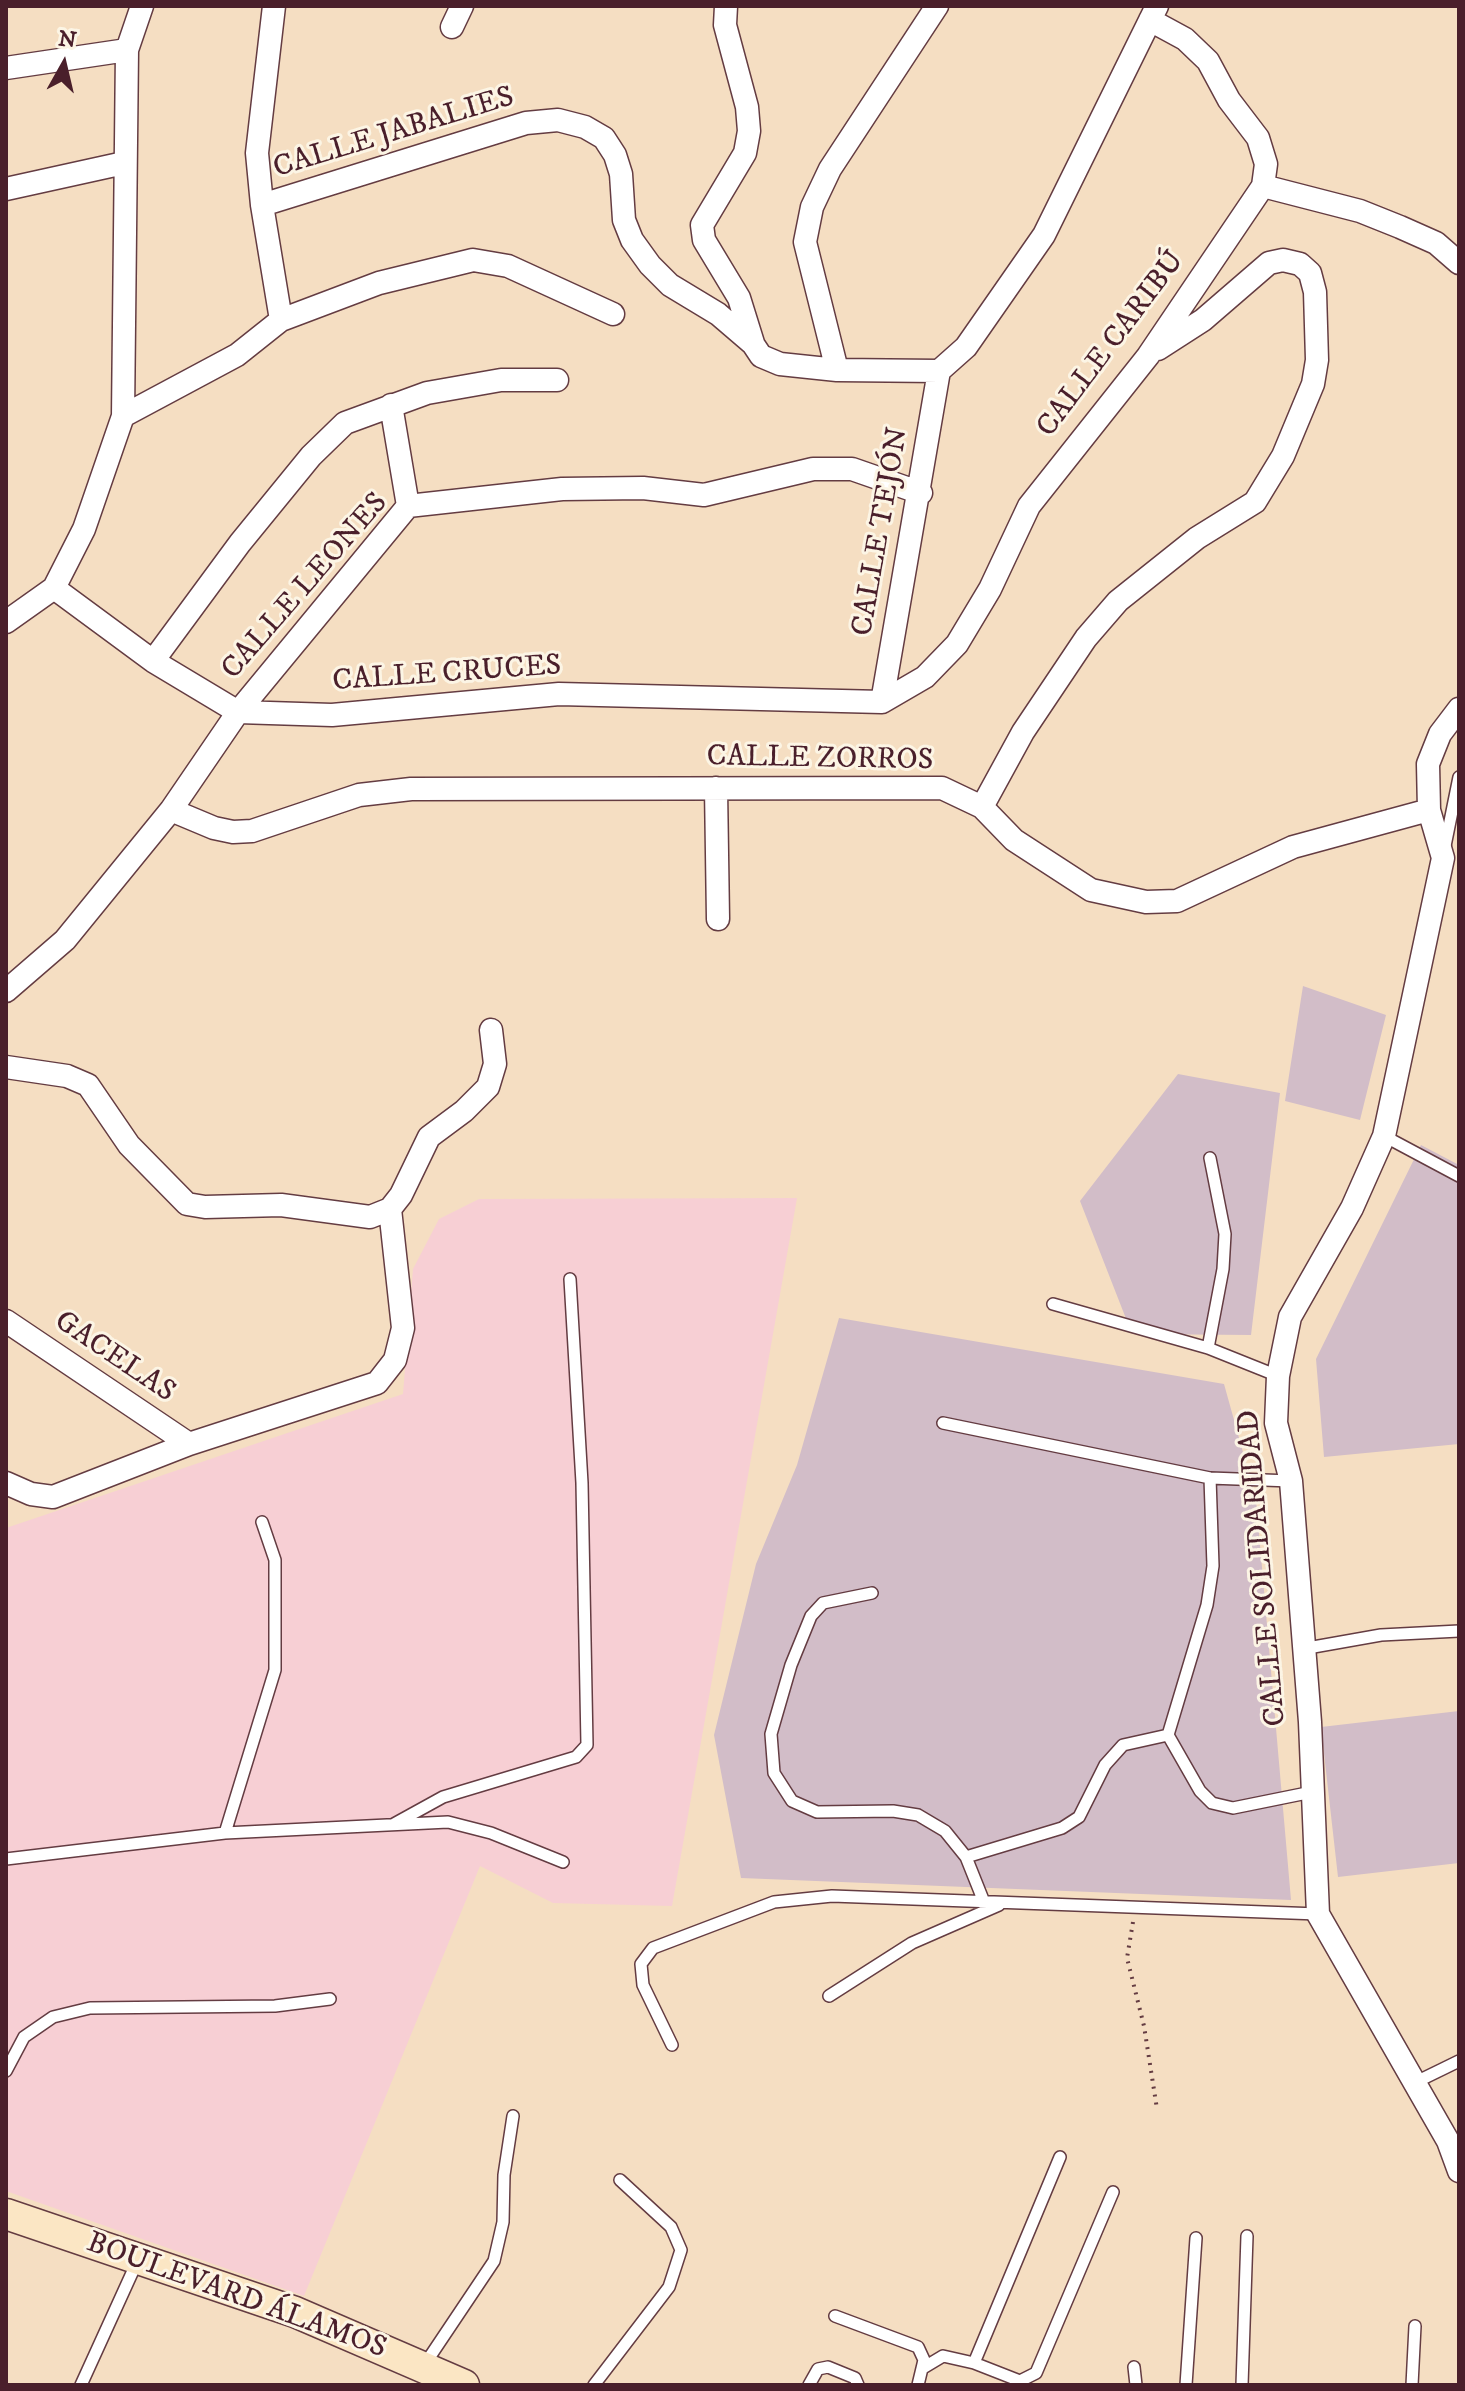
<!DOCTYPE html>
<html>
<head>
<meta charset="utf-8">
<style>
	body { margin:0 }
	#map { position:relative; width:1465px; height:2391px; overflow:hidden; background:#f5dec2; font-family:"IM FELL DW Pica",serif }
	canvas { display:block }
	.frame { position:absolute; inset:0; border:8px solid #4a1f2b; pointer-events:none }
	.north { position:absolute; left:24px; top:24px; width:80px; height:80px; -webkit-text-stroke:6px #fcf5e5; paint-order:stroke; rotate:8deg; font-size:22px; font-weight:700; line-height:32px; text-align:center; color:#4a1f2b }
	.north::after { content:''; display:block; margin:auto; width:28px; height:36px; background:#4a1f2b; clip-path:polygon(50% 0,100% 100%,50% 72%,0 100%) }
</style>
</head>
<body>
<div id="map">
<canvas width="1465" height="2391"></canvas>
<div class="frame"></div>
<div class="north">N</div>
</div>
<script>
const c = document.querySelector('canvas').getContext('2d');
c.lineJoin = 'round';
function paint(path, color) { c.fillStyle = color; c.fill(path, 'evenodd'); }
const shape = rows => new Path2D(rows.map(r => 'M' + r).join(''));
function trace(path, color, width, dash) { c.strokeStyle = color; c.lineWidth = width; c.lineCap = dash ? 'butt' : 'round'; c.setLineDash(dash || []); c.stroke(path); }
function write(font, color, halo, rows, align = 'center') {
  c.font = font + ' "IM FELL DW Pica",serif'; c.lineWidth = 6; c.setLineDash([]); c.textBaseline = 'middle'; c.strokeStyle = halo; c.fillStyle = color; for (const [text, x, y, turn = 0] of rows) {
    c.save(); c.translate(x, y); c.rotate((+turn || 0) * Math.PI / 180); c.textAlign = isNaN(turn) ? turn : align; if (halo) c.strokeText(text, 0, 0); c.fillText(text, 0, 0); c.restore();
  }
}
const built = shape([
	[797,1198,672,1906,553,1903,480,1866,304,2296,6,2191,6,1528,403,1394,413,1269,439,1219,479,1199]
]);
const industrial = shape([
	[1303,986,1386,1015,1360,1120,1285,1101],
	[1178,1074,1280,1093,1251,1335,1132,1334,1080,1201],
	[1421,1145,1459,1165,1459,1444,1324,1457,1316,1359],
	[839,1318,1224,1384,1256,1499,1291,1900,741,1878,714,1735,756,1564,797,1465],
	[1459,1711,1459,1863,1338,1877,1321,1727]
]);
const path = shape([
	[1133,1922,1127,1958,1144,2026,1157,2109]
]);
const lane = shape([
	[1445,846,1459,777],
	[1384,1136,1459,1176],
	[1053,1304,1208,1348,1278,1376],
	[1208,1348,1223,1269,1225,1234,1210,1158],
	[943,1423,1210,1478,1291,1481],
	[872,1593,823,1603,811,1616,791,1665,771,1734,774,1773,792,1801,817,1812,893,1811,918,1815,945,1831,966,1857,984,1902],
	[1302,1649,1381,1635,1459,1631],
	[1168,1735,1200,1791,1212,1803,1233,1808,1312,1792],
	[394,1824,443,1797,576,1757,587,1745,582,1483,570,1279],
	[225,1833,275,1670,275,1560,262,1522],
	[966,1857,1062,1828,1079,1817,1105,1765,1123,1745,1168,1735,1207,1605,1213,1566,1210,1478],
	[6,1859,225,1833,448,1822,491,1833,563,1862],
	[829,1996,912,1943,999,1905],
	[672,2045,643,1985,641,1964,653,1948,774,1902,832,1896,1318,1914],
	[6,2071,24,2037,53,2017,90,2008,275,2006,330,1999],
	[1414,2083,1459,2061],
	[835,2316,918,2347,924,2360,918,2385],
	[974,2363,1020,2381,1036,2373,1113,2192],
	[423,2367,494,2261,503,2222,504,2175,513,2116],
	[1134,2367,1136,2385],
	[923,2368,943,2356,974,2363,1060,2157],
	[81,2385,137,2262],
	[594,2385,669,2287,681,2250,671,2227,620,2180],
	[809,2385,818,2369,828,2367,855,2378,858,2385],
	[1186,2385,1196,2238],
	[1242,2385,1247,2236],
	[1412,2385,1415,2326]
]);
const street = shape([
	[274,6,257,153,262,205,281,320],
	[726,6,725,25,747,107,749,131,745,153,702,225,704,240,739,298,753,343],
	[1150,20,1185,39,1208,61,1229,100,1258,138,1266,164,1263,186],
	[452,27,462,6],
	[6,68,127,50,142,6],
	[6,189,124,163],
	[262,205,526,123,558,120,585,127,604,138,615,155,621,174,624,220,632,240,650,265,670,285,718,314,753,344,761,356,780,364,837,370,939,371],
	[837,370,805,242,812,207,830,169,937,6],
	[939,371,966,347,1044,235,1157,6],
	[391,405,408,506],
	[123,416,127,50],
	[54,588,153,661,238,712,332,715,559,694,882,702,925,677,957,644,990,589,1029,506,1148,356,1263,186,1360,211,1400,227,1436,243,1459,263],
	[6,622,54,588,84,529,123,416,237,355,281,320,379,283,473,260,508,266,613,314],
	[153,661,240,543,311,456,345,423,427,393,501,380,557,380],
	[882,702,939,371],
	[1459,709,1440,734,1428,764,1429,810,1443,858,1384,1136,1352,1208,1290,1317,1278,1376,1276,1423,1291,1481,1310,1722,1318,1914,1448,2141,1459,2171],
	[716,788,718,919],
	[982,807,1023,732,1086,638,1118,601,1197,538,1255,502,1283,456,1313,384,1317,360,1315,292,1310,273,1300,264,1283,260,1269,263,1203,320,1158,349],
	[171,810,214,828,233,832,252,831,359,795,411,789,942,788,982,807,1014,840,1091,890,1146,902,1177,901,1293,847,1429,810],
	[6,991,65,940,171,810,238,712,408,506,562,489,643,488,704,495,813,469,852,469,921,493],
	[6,1067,67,1076,88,1085,129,1145,187,1204,205,1207,281,1205,370,1217,390,1209,401,1195,429,1137,464,1111,488,1087,495,1064,491,1030],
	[6,1321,189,1444],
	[6,1483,31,1494,53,1497,189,1444,377,1383,395,1360,403,1328,390,1209]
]);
const secondary = shape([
	[6,2214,295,2312,464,2385]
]);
const streetNames = [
	["CALLE JABALIES",394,134,-17],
	["CALLE CARIBÚ",1112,345,-53],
	["CALLE TEJÓN",882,532,-80],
	["CALLE LEONES",306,587,-49],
	["CALLE CRUCES",447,675,-4],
	["CALLE ZORROS",820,760,1],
	["GACELAS",114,1358,34],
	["CALLE SOLIDARIDAD",1264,1568,-95],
	["BOULEVARD ÁLAMOS",236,2297,20]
];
paint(built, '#f7cfd4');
paint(industrial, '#d2bdc8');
trace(lane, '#643c42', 14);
trace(street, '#643c42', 25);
trace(secondary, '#643c42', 33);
trace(path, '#643c42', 4, [2, 6]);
trace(lane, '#fff', 11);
trace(street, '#fff', 22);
trace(secondary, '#fbe6c4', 30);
write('30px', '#4a1f2b', '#fcf5e5', streetNames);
</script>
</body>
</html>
